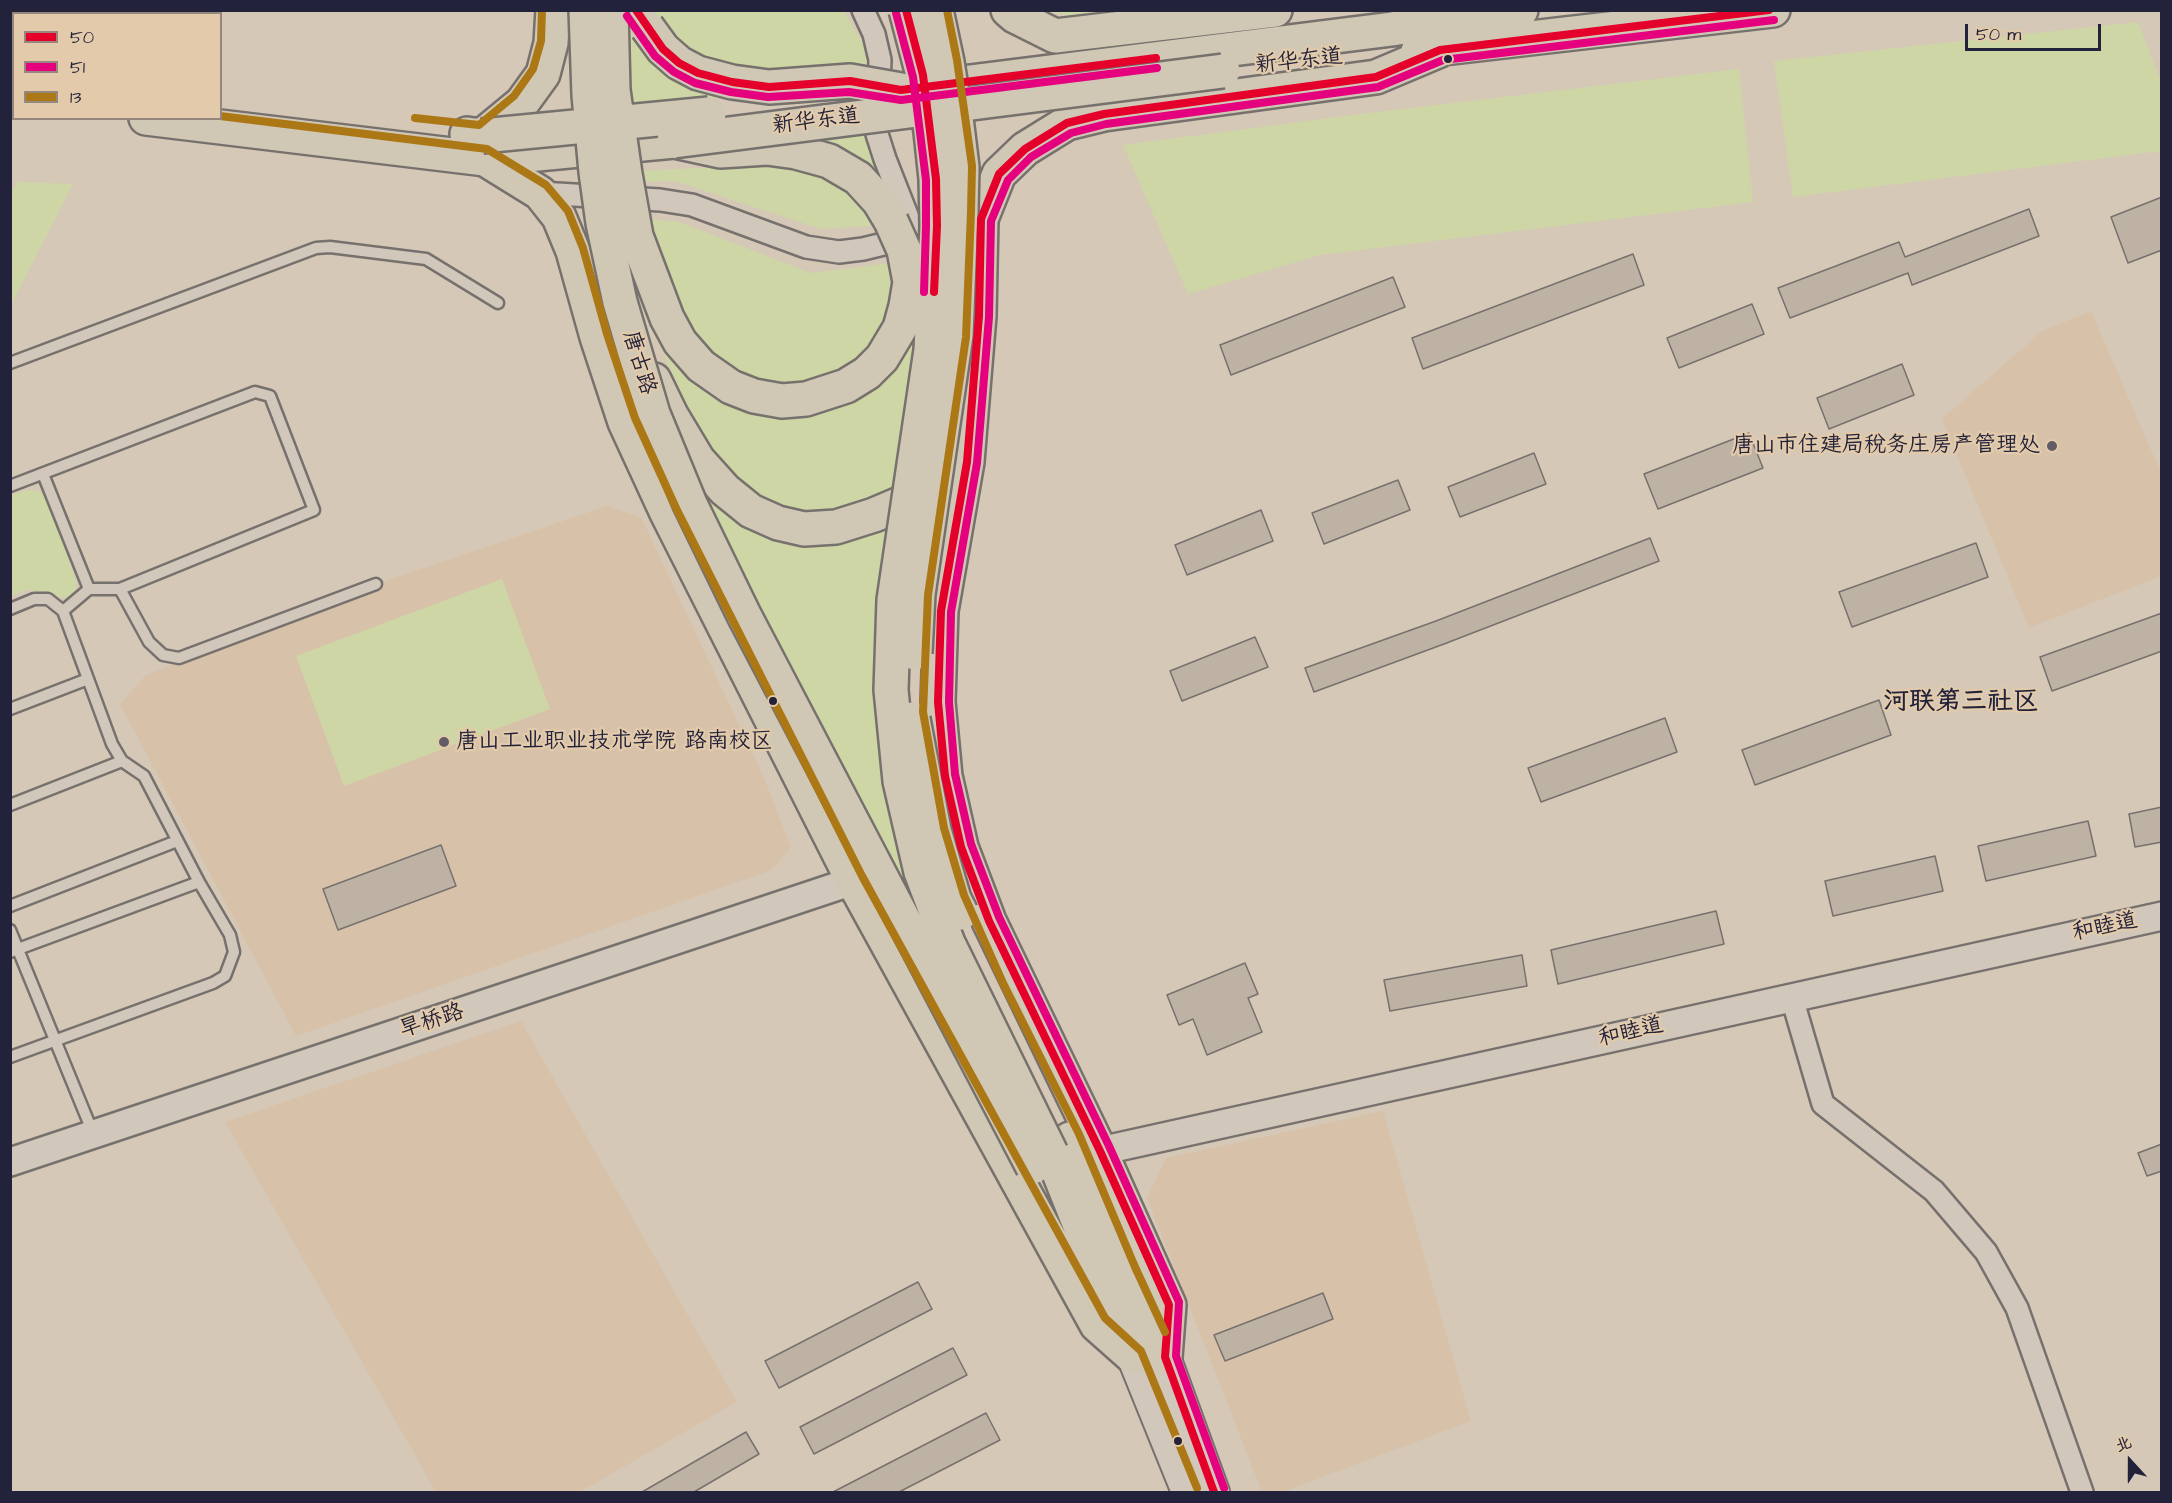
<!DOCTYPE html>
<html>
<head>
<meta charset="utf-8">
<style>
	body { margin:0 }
	#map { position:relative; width:2172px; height:1503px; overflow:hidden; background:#d5c8b7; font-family:"Architects Daughter","LXGW WenKai TC",sans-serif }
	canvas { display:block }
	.frame { position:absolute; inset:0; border:12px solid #22223b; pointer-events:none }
	.legend { position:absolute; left:12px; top:12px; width:210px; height:108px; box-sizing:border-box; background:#e2caaa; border:2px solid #95877e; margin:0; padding:8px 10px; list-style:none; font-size:18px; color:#22223b }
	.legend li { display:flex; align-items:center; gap:12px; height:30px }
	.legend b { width:30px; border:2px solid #95877e }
	.north { position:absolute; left:2100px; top:1431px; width:60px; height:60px; -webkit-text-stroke:4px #e2caaa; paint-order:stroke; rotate:339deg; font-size:16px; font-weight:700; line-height:24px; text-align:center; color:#22223b }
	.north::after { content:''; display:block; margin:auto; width:21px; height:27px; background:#22223b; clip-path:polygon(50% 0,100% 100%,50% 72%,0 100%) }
	.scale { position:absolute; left:1965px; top:24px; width:136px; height:27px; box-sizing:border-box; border:3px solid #22223b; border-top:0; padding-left:8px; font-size:18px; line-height:21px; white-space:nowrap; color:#22223b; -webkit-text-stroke:4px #e2caaa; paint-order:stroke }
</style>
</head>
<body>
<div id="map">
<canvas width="2172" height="1503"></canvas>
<div class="frame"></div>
<ul class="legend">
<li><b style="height:8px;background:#e4002b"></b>50</li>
<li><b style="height:8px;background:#e5007d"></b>51</li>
<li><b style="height:8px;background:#ac7815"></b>13</li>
</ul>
<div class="north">北</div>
<div class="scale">50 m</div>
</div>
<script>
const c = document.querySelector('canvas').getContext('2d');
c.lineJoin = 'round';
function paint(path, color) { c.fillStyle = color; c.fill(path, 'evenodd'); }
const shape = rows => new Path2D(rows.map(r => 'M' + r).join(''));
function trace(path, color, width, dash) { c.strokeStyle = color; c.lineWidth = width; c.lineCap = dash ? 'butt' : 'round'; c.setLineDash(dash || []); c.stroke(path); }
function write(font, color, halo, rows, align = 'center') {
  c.font = font + ' "Architects Daughter","LXGW WenKai TC",sans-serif'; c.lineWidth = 4.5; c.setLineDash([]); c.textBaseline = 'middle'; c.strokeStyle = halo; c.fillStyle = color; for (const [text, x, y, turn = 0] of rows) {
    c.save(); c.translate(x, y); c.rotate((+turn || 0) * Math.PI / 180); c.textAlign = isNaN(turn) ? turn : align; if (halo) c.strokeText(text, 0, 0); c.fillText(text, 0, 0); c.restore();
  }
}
const built = shape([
	[2091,311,2161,473,2161,576,2029,628,1942,419,2042,331],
	[607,506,641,517,765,780,791,847,772,870,296,1036,120,704,146,675,376,584],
	[521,1021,737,1402,580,1492,436,1492,225,1122],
	[1383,1111,1471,1421,1283,1492,1262,1492,1147,1198,1166,1158]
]);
const green = shape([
	[623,11,637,43,659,69,679,84,730,97,626,108],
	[644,11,844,11,877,69,776,77,698,59,661,32],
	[1041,11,1134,11,1084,17],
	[2138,22,2161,82,2161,151,1793,197,1774,61],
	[1739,69,1753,202,1320,255,1188,294,1123,145,1361,114],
	[863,130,886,189,794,141],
	[781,161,819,167,856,196,880,225,821,229,675,181,638,182,635,171,719,167],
	[17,182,73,184,11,305,11,193],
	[629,217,679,222,811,273,891,263,918,336,894,499,834,517,757,509,699,439,646,310],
	[698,486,725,512,743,524,891,522,877,641,876,707,884,798,905,874,929,938],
	[27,490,39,491,48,499,76,581,76,591,69,599,31,590,21,591,11,597,11,495],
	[502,579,550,709,344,786,296,656]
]);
const building = shape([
	[2162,197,2162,250,2128,263,2111,217,2162,197],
	[2029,209,2039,236,1912,285,1908,273,1790,318,1778,288,1899,242,1905,257,2029,209],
	[1633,254,1644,285,1423,369,1412,338,1633,254],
	[1393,277,1405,307,1231,375,1220,345,1393,277],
	[1752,304,1764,334,1679,368,1667,338,1752,304],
	[1902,364,1914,395,1829,429,1817,398,1902,364],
	[1749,433,1763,468,1658,509,1644,474,1749,433],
	[1534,453,1546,484,1460,517,1448,487,1534,453],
	[1398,480,1410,510,1324,544,1312,513,1398,480],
	[1261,510,1273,541,1187,575,1175,545,1261,510],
	[1650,538,1659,561,1444,644,1314,692,1305,668,1436,621,1650,538],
	[1976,543,1988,577,1852,627,1839,592,1976,543],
	[2162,613,2162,651,2052,691,2040,657,2162,613],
	[1255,637,1268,667,1182,701,1170,671,1255,637],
	[1879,700,1891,735,1755,785,1742,750,1879,700],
	[1665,718,1677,752,1541,802,1528,768,1665,718],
	[2162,807,2162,842,2135,847,2129,814,2162,807],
	[2088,821,2096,856,1986,881,1978,846,2088,821],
	[441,845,456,886,338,930,323,889,441,845],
	[1935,856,1943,891,1833,916,1825,881,1935,856],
	[1716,911,1724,944,1558,984,1551,950,1716,911],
	[1522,955,1527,986,1390,1011,1384,980,1522,955],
	[1245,963,1258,994,1248,998,1262,1032,1207,1055,1193,1019,1179,1025,1167,995,1245,963],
	[2162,1144,2162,1171,2147,1176,2138,1153,2162,1144],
	[918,1282,932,1309,779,1388,765,1361,918,1282],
	[1323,1293,1333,1319,1225,1361,1214,1335,1323,1293],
	[953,1348,967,1375,814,1454,800,1427,953,1348],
	[986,1413,1000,1440,899,1492,833,1492,986,1413],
	[746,1432,759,1454,694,1492,642,1492,746,1432]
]);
const service = shape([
	[10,363,316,248,330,247,426,259,498,303],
	[10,486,255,392,270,396,314,510,120,589],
	[89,589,120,589,149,642,163,655,179,658,376,584],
	[10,609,34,599,48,599,63,611],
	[10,709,88,679],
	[10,805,122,761],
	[10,906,177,841],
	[10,930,93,1133],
	[10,952,199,882],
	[10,1057,213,983,225,976,234,952,230,935,199,882,144,776,122,761,112,744,63,611,89,589,43,474]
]);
const minor = shape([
	[863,10,874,34,880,60,877,134,885,159,916,238],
	[540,193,660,200,692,205,806,247,839,252,863,249,945,229],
	[1792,998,1823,1104,1934,1191,1986,1252,2017,1308,2082,1492]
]);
const tertiary = shape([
	[1100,1151,2162,916],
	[10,1162,853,881]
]);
const secondary = shape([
	[1132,1356,1187,1492],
	[1165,1357,1214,1492]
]);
const primary = shape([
	[1008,10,1015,16,1055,36,1275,10],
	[1418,51,1773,10],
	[10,83,14,83],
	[922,88,1392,29,1448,19,1521,10],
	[146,118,485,159,674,141,720,151,767,148,796,152,829,161,858,178,879,201,891,221],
	[467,134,482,136,522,103,543,74,551,43,553,10],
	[485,159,540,193,559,217,573,251,597,337,625,422,667,513,853,881,1097,1325,1132,1356],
	[654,380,671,415,698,460,725,490,751,511,778,523,804,529,836,527,874,515,921,495,931,488],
	[1070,1139,1125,1271,1164,1356],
	[1051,1153,1126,1341],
	[1165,1357,1169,1305,1100,1151,989,921,961,847,945,776,938,702,941,611,967,462,979,316,981,219,999,174,1025,149,1067,123,1104,114,1376,77,1440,50]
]);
const primaryBridge = shape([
	[586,10,589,95,596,172,603,223,620,302,653,414,690,504,744,615,1033,1167],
	[611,10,613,90,625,174,636,236,667,318,680,342,701,366,731,387,754,396,782,401,806,399,846,386,867,373,882,358,900,328,906,306,910,282,904,250,891,221],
	[906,10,923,75,931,132,936,179,937,226,931,350,894,600,891,690,900,781,921,872,948,943,1051,1153],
	[647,27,663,49,679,63,698,73,732,82,769,87,850,81,901,90],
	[482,136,709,114],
	[674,141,1223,71],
	[915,653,918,594,956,335,961,212,962,167,956,118,947,62,936,10],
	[913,719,934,830,954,899,961,913]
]);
const bus1 = shape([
	[636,10,663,49,679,63,698,73,732,82,769,87,850,81,901,90,1156,58],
	[906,10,923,75,936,179,937,226,934,292],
	[1214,1492,1165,1357,1169,1305,1100,1151,989,921,961,847,945,776,938,702,941,611,967,462,979,316,981,219,999,174,1025,149,1067,123,1104,114,1376,77,1440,50,1769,10]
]);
const bus2 = shape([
	[896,13,913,77,926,180,926,226,924,292],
	[627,16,655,56,674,72,695,83,731,92,768,97,849,92,901,100,1157,68],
	[1224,1488,1176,1356,1179,1302,1109,1146,999,917,971,844,955,774,949,702,951,612,977,463,989,317,991,221,1008,180,1031,157,1071,133,1106,124,1378,87,1443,60,1774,20]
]);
const bus3 = shape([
	[947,10,957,60,972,166,971,212,966,337,928,595,923,712,944,828,964,895,1003,983,1079,1134,1135,1267,1165,1332],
	[220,116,487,149,546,185,568,211,583,248,607,334,635,418,676,508,862,876,1105,1318,1141,1351,1197,1488],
	[415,118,479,125,514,96,533,69,541,41,542,10]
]);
const markers = [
	[1448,59,5,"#22223b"],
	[2052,446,6,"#615c66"],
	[773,701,5,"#22223b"],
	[444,742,6,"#615c66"],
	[1178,1441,5,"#22223b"]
];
const streetNames = [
	["新华东道",1299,62,-6],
	["新华东道",816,122,-7],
	["唐古路",638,363,73],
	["和睦道",2105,928,-12],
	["旱桥路",432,1022,-18],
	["和睦道",1631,1033,-13]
];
const poiNames = [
	["唐山市住建局税务庄房产管理处",2040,446],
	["唐山工业职业技术学院 路南校区",456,742,"left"]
];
const quarterNames = [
	["河联第三社区",1961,704]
];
paint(built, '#d7c2a9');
paint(green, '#ced6a5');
paint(building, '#beb2a4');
trace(building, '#77716e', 1.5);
trace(service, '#77716e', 15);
trace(minor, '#77716e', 26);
trace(tertiary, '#77716e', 32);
trace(secondary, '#77716e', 34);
trace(primary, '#77716e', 38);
trace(service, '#d1c7bb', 10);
trace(minor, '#d1c7bb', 21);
trace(tertiary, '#d1c7bb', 27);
trace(secondary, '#d1c7bb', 30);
trace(primary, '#d0c8b4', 33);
trace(primaryBridge, '#77716e', 38, []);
trace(primaryBridge, '#d0c8b4', 33);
trace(bus1, '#e4002b', 8);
trace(bus2, '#e5007d', 8);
trace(bus3, '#ac7815', 8);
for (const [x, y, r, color] of markers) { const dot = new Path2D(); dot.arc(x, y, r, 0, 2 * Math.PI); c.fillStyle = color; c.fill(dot); trace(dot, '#e2caaa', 2); }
write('22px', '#22223b', '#e2caaa', streetNames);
write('22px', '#22223b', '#e2caaa', poiNames, 'right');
write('bold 26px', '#22223b', '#e2caaa', quarterNames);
</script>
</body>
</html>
